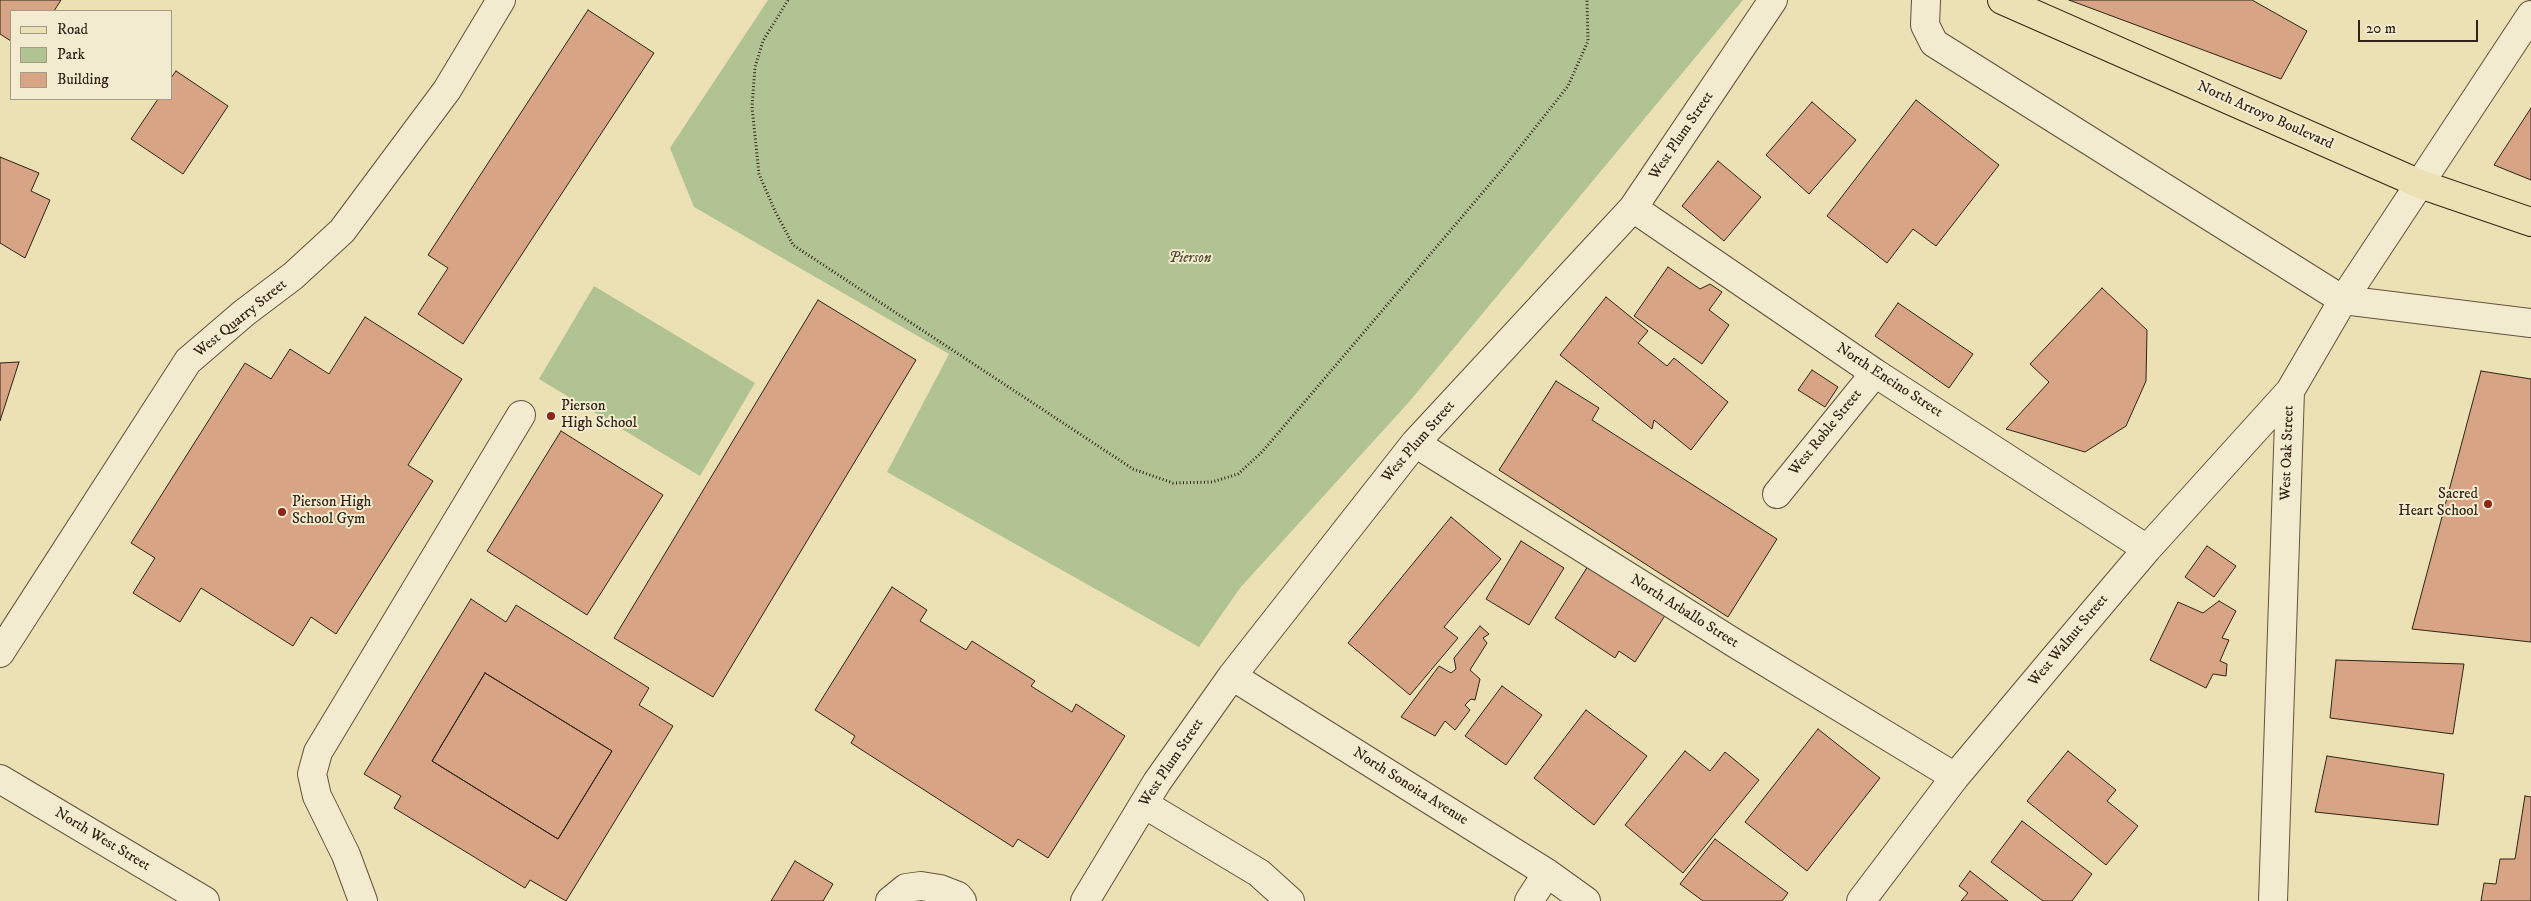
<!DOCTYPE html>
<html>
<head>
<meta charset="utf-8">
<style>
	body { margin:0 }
	#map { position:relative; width:2531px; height:901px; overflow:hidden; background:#ece0b5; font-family:"IM FELL DW Pica",serif }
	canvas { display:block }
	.legend { position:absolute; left:10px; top:10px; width:162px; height:90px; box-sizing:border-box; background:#f3ebcf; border:1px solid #a59b85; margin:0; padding:6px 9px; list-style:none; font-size:15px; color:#312415 }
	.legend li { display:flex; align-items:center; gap:10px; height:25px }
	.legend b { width:25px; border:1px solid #a59b85 }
	.scale { position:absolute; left:2358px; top:20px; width:120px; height:22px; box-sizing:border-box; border:2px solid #312415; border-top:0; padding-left:6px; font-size:15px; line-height:18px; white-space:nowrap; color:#312415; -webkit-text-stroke:4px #f3ebcf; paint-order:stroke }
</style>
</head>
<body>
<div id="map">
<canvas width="2531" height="901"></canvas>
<ul class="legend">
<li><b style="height:6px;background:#ece0b5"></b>Road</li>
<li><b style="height:14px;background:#b1c392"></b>Park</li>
<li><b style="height:14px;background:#d7a586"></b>Building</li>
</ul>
<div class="scale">20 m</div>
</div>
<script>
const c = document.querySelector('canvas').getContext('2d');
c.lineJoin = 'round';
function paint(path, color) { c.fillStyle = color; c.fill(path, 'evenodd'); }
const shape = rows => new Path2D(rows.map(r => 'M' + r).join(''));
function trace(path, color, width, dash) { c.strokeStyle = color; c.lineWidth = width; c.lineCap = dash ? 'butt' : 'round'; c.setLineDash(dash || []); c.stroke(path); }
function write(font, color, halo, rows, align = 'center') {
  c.font = font + ' "IM FELL DW Pica",serif'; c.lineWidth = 4; c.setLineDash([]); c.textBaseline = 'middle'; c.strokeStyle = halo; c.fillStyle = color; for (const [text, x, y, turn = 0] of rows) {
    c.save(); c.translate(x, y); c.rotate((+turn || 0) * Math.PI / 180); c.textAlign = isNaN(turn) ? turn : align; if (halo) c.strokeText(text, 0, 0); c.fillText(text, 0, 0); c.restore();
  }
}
const green = shape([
	[768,0,1743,0,1409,402,1240,588,1199,647,887,472,949,354,694,207,670,148],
	[594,286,755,383,700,476,539,379]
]);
const building = shape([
	[0,0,61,0,54,11,11,11,11,41,0,34,0,0],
	[2069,0,2252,0,2307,31,2281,79,2069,0],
	[588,10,654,53,463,344,418,314,448,268,428,255,588,10],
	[176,71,228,106,183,174,131,139,158,99,171,99,171,78,176,71],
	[1916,100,1999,165,1936,246,1913,229,1887,263,1827,216,1916,100],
	[1812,102,1856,140,1809,194,1766,155,1812,102],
	[2531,108,2531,180,2494,165,2531,108],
	[0,157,39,173,31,191,50,200,25,258,0,243,0,157],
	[1718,161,1761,197,1724,241,1682,206,1718,161],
	[1668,267,1700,289,1710,284,1722,292,1709,310,1729,325,1702,364,1634,316,1668,267],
	[2102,288,2147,330,2146,381,2126,426,2085,452,2006,429,2049,382,2030,364,2102,288],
	[1606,297,1648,331,1638,343,1667,366,1674,358,1728,402,1691,450,1654,420,1652,429,1560,355,1606,297],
	[818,300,916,360,713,697,614,638,818,300],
	[1898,303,1973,354,1949,388,1875,336,1898,303],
	[365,317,462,379,408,465,433,481,336,634,311,617,293,646,201,588,180,622,133,593,155,558,131,543,245,363,271,379,290,349,329,374,365,317],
	[19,362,0,421,0,363,19,362],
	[1812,370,1838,387,1825,407,1798,390,1812,370],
	[2481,371,2531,379,2531,642,2412,629,2481,371],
	[1556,381,1599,408,1592,420,1777,539,1728,617,1499,470,1556,381],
	[561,431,663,495,587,615,487,551,561,431],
	[1451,517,1501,559,1444,627,1458,638,1410,695,1348,643,1451,517],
	[1521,541,1564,568,1529,625,1486,599,1521,541],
	[2207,546,2236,566,2214,597,2185,577,2207,546],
	[1590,563,1666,614,1635,662,1619,651,1615,658,1555,618,1590,563],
	[892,587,927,610,920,621,966,650,972,641,1035,681,1031,686,1072,712,1076,704,1125,736,1048,858,1018,839,1013,847,851,743,855,736,815,710,892,587],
	[471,599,506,622,516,605,649,688,639,705,673,726,566,901,530,880,525,888,394,808,401,796,364,774,471,599],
	[485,673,612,751,558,839,432,761,485,673],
	[2219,601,2236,611,2222,638,2229,640,2220,661,2227,664,2226,676,2213,674,2206,688,2150,660,2178,602,2203,613,2219,601],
	[1480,626,1489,634,1483,638,1487,643,1470,670,1480,679,1475,700,1471,699,1465,705,1470,710,1455,730,1445,721,1435,736,1401,717,1439,666,1451,673,1456,669,1454,658,1480,626],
	[2336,660,2464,664,2453,734,2330,718,2336,660],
	[485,673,612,751,558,839,432,761,485,673],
	[1502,686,1542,715,1506,765,1465,736,1502,686],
	[1586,710,1647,756,1594,825,1534,778,1586,710],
	[1818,729,1880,778,1807,871,1745,822,1818,729],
	[1685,751,1710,771,1725,752,1759,780,1683,873,1625,825,1685,751],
	[2068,751,2116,790,2107,801,2138,826,2106,865,2027,801,2068,751],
	[2327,756,2444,774,2438,825,2315,812,2327,756],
	[2525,796,2531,797,2531,901,2481,901,2484,883,2496,884,2500,859,2515,859,2525,796],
	[2022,821,2092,874,2072,901,2043,901,1991,862,2022,821],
	[1715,839,1788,893,1782,901,1703,901,1680,884,1715,839],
	[795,861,833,884,823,901,771,901,795,861],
	[1970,871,2008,901,1961,901,1968,893,1959,886,1970,871]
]);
const path = shape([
	[788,0,763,41,755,67,752,107,759,174,775,211,793,245,1133,469,1173,483,1212,482,1238,474,1262,452,1501,171,1568,86,1588,41,1587,0]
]);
const minor = shape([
	[1926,0,1925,25,1934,43,2343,300,2531,323],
	[1633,208,1875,373,2147,549],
	[1415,443,1736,644,1955,777],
	[1777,494,1875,373],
	[0,653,188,361,244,313,293,276,342,231,447,90,501,0],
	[1232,676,1547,873,1586,901],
	[0,779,205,901],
	[1144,804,1259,873,1290,901],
	[363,901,346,855,317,796,312,774,318,752,521,415],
	[890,901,906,888,921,886,940,889,958,896,962,901],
	[1085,901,1157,782,1232,676,1415,443,1633,208,1773,0],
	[1529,901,1547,873],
	[1861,901,1955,777,2053,660,2147,549,2290,391],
	[2273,901,2290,391,2343,300,2531,15]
]);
const major = shape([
	[2002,0,2420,184,2531,222]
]);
const markers = [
	[551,416,5,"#8f2418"],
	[2488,504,5,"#8f2418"],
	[282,512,5,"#8f2418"]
];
const streetNames = [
	["North Arroyo Boulevard",2265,116,24],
	["West Plum Street",1682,136,-56],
	["West Quarry Street",241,319,-39],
	["North Encino Street",1889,381,33],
	["West Roble Street",1826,433,-51],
	["West Plum Street",1419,442,-49],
	["West Oak Street",2288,453,-88],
	["North Arballo Street",1684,612,32],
	["West Walnut Street",2069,641,-50],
	["West Plum Street",1172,763,-56],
	["North Sonoita Avenue",1410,787,32],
	["North West Street",102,840,31]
];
const parkNames = [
	["Pierson",1190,259]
];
const poiNames = [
	["Pierson",561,407],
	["High School",561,424],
	["Sacred",2478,495,"right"],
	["Heart School",2478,512,"right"],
	["Pierson High",292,503],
	["School Gym",292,520]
];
paint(green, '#b1c392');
paint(building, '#d7a586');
trace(building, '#312415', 1);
trace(minor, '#60533d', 30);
trace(major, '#312415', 30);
trace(path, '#312415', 3, [1, 2.5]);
trace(minor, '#f3ebcf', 28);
trace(major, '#ece0b5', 28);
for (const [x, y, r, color] of markers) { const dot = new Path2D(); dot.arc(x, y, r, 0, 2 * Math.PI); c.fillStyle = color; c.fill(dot); trace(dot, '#f3ebcf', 2); }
write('15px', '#312415', '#f3ebcf', streetNames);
write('italic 15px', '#514c34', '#f3ebcf', parkNames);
write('15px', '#312415', '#f3ebcf', poiNames, 'left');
</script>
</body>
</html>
